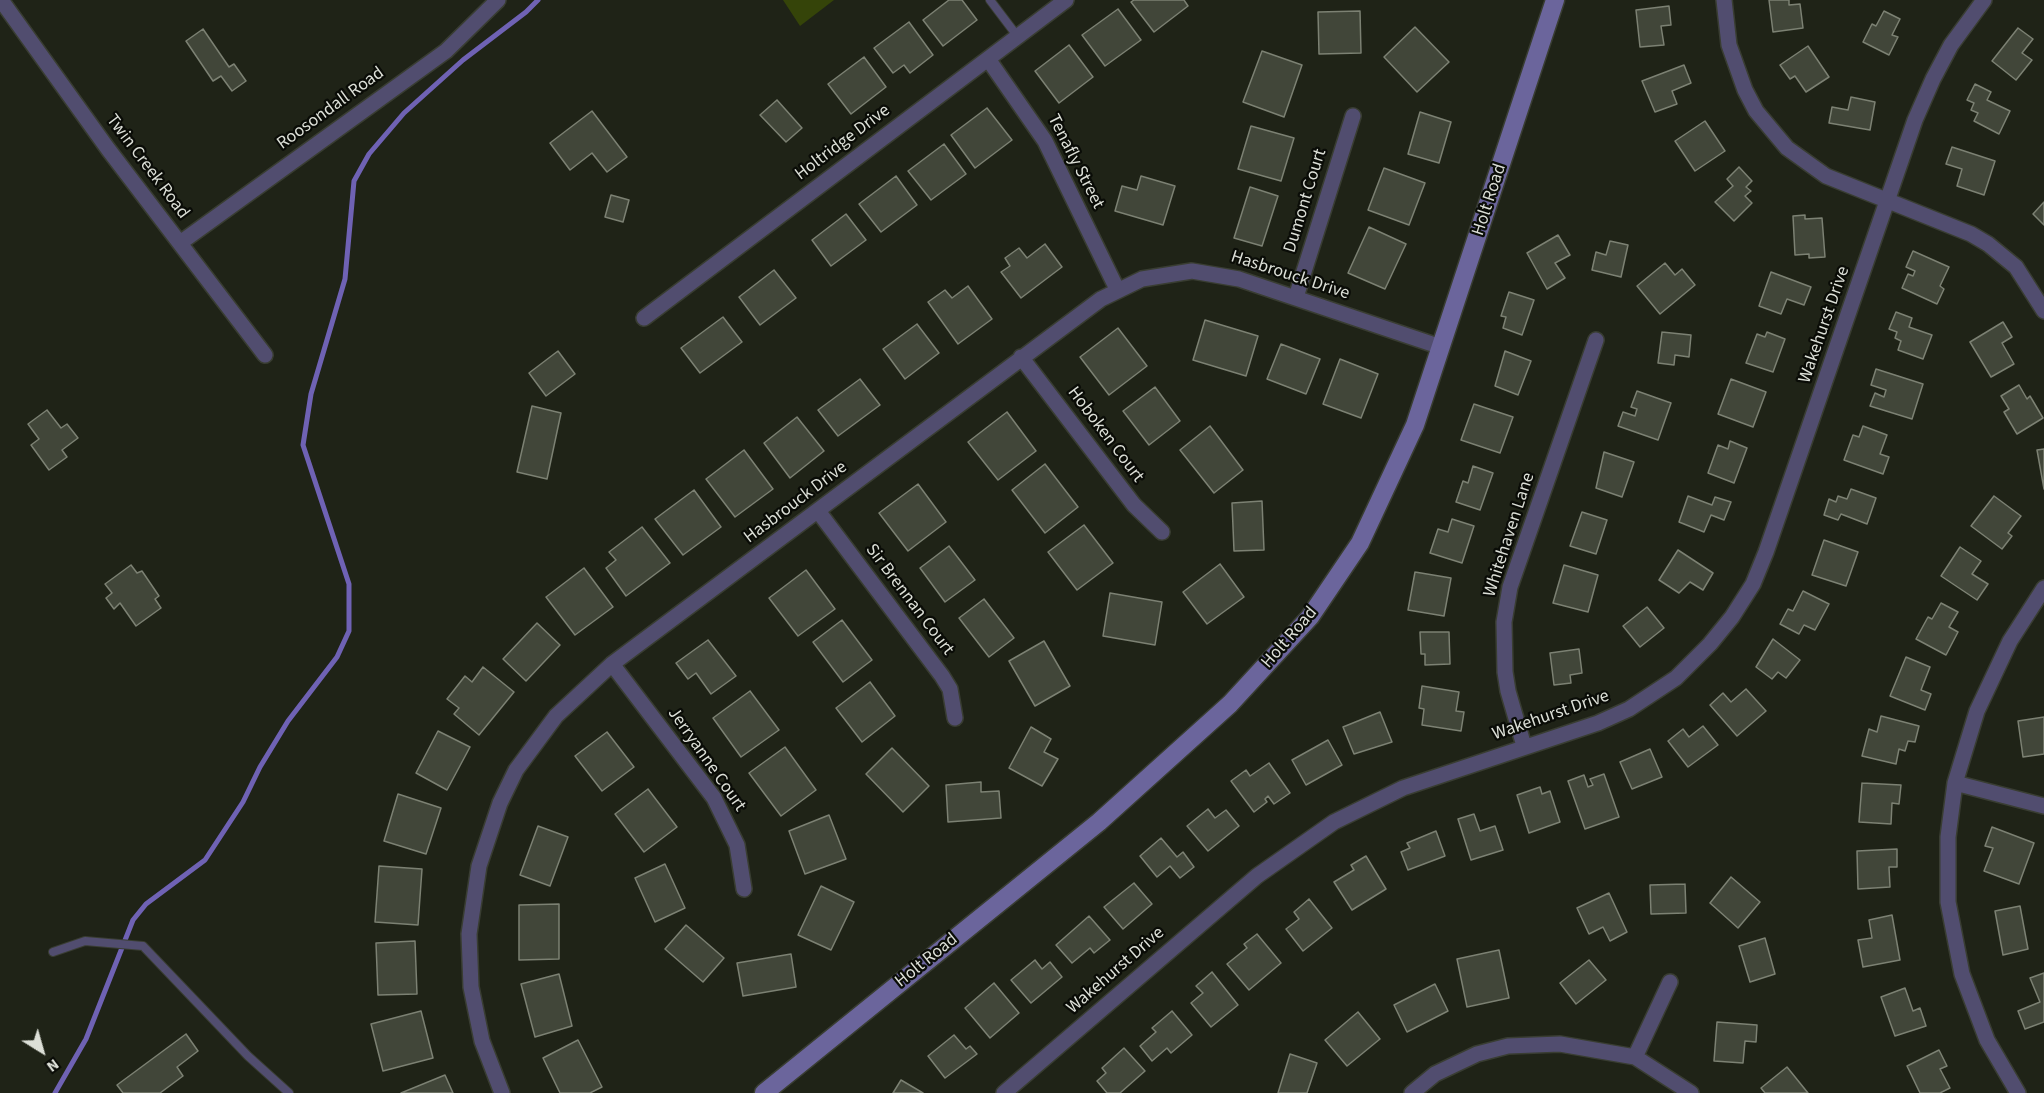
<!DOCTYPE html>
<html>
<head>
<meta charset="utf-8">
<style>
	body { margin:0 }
	#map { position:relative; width:2044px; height:1093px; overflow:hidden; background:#1f2317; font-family:"Source Sans 3",sans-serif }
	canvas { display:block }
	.north { position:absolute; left:12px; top:1021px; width:60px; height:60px; -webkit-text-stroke:4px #0a0c07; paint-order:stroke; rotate:143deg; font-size:16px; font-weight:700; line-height:24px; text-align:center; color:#dcdfd7 }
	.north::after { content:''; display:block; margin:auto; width:21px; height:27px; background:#dcdfd7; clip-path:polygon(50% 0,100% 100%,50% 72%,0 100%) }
</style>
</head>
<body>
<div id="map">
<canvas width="2044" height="1093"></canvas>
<div class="north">N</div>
</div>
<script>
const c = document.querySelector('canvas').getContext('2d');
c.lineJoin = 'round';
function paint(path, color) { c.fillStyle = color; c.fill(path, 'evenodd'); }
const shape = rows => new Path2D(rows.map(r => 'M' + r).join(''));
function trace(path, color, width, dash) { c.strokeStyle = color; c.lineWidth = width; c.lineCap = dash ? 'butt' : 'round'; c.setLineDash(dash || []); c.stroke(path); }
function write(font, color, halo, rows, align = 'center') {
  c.font = font + ' "Source Sans 3",sans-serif'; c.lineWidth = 4.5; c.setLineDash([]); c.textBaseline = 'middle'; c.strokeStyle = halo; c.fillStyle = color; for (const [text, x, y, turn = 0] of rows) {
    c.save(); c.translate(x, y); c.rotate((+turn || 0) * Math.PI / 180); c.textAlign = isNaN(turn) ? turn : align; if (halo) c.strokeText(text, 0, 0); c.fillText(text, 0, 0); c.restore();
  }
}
const green = shape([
	[783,0,834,0,800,26]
]);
const stream = shape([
	[55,1093,86,1039,133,920,146,904,205,860,243,802,260,767,288,721,337,657,349,631,349,584,303,445,311,394,345,279,354,181,369,154,404,113,463,60,526,12,538,0]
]);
const building = shape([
	[949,0,962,0,977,20,943,46,923,20,949,0],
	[1134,0,1184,0,1188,6,1154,32,1131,2,1134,0],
	[1769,0,1789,0,1789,5,1800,4,1803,28,1773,32,1769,0],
	[1669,6,1671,25,1661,26,1664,45,1640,47,1636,10,1669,6],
	[1118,9,1141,40,1105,66,1082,35,1118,9],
	[1360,11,1361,53,1319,54,1318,12,1360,11],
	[1884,11,1900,19,1892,35,1898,37,1889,55,1863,42,1872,24,1876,26,1884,11],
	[909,22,933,55,910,73,904,65,893,73,874,48,909,22],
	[1415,27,1449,62,1417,92,1384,57,1415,27],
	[2018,28,2033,39,2022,53,2032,60,2016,80,1992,61,2018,28],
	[203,29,229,67,234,64,246,81,232,91,221,76,213,81,186,41,203,29],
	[1069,45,1093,77,1059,103,1035,71,1069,45],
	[1808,46,1829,77,1806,92,1795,76,1790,79,1780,65,1808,46],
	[1262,51,1302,65,1284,117,1243,102,1262,51],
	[864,57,886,87,851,114,828,84,864,57],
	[1684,65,1691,83,1672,91,1677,104,1655,112,1642,81,1684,65],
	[1975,84,1991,92,1987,100,2010,111,1999,134,1974,121,1978,113,1971,110,1974,103,1967,100,1975,84],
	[1851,97,1875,102,1870,130,1829,123,1832,107,1848,110,1851,97],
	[777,100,802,128,786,142,760,115,777,100],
	[987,108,1012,140,975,168,951,135,987,108],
	[592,111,627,157,607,172,592,153,570,170,550,143,592,111],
	[1420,112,1451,122,1439,163,1408,154,1420,112],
	[1705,121,1725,151,1695,171,1675,141,1705,121],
	[1251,126,1294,138,1281,181,1238,169,1251,126],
	[944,144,966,174,931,200,908,171,944,144],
	[1952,147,1995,161,1984,195,1957,186,1962,169,1946,164,1952,147],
	[1739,167,1752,181,1746,187,1751,191,1745,196,1752,203,1734,221,1715,202,1733,186,1727,179,1739,167],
	[1384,168,1425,183,1409,225,1368,210,1384,168],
	[896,176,917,205,881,232,859,204,896,176],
	[1141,176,1175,186,1163,225,1115,211,1122,186,1137,190,1141,176],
	[1250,187,1278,196,1262,246,1234,238,1250,187],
	[611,195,629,200,623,222,605,217,611,195],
	[2044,202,2044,225,2033,214,2044,202],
	[846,214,866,240,831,266,812,240,846,214],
	[1805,215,1805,219,1822,218,1825,257,1809,258,1809,254,1795,255,1793,216,1805,215],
	[1369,227,1406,244,1385,289,1348,273,1369,227],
	[1558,235,1570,255,1555,263,1565,278,1547,289,1527,253,1558,235],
	[1610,241,1628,245,1621,277,1592,270,1596,252,1606,255,1610,241],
	[1045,244,1062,267,1021,298,1001,272,1010,266,1005,258,1019,248,1027,258,1045,244],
	[1913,251,1949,267,1940,286,1944,289,1937,304,1902,288,1908,274,1913,276,1915,271,1906,267,1913,251],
	[1665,263,1675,275,1682,269,1695,285,1660,314,1637,286,1665,263],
	[774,270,796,298,760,325,739,297,774,270],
	[1771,272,1811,287,1804,305,1787,299,1781,314,1759,306,1771,272],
	[968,286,992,319,958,344,928,302,945,290,952,298,968,286],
	[1509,292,1534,300,1522,335,1503,328,1506,317,1501,316,1509,292],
	[1896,312,1912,318,1909,327,1932,335,1923,359,1898,350,1901,341,1895,338,1897,332,1889,329,1896,312],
	[723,317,742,342,700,373,681,348,723,317],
	[1205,320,1258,336,1246,376,1193,360,1205,320],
	[2003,322,2012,337,2002,343,2014,364,1991,377,1970,342,2003,322],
	[917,324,939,353,905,379,883,349,917,324],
	[1118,328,1147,366,1109,395,1080,357,1118,328],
	[1662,332,1691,335,1689,357,1675,355,1674,365,1658,363,1662,332],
	[1767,332,1785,339,1773,372,1746,363,1757,334,1765,337,1767,332],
	[1281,344,1320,359,1306,394,1267,379,1281,344],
	[558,351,575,374,546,396,529,373,558,351],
	[1505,351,1531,361,1518,395,1495,386,1505,351],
	[1340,359,1378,374,1361,418,1323,404,1340,359],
	[1876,369,1923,384,1912,419,1870,406,1875,393,1884,397,1886,390,1871,385,1876,369],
	[860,379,880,405,838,436,818,410,860,379],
	[1731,379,1766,392,1753,427,1718,414,1731,379],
	[2019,385,2027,399,2030,396,2043,418,2017,434,2004,412,2009,409,2001,396,2019,385],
	[1155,387,1180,421,1149,445,1123,411,1155,387],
	[1637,391,1671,403,1658,440,1618,426,1623,412,1635,416,1637,409,1631,407,1637,391],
	[1474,404,1513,417,1500,453,1461,440,1474,404],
	[532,406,561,413,547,479,517,472,532,406],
	[47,410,61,428,67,424,78,438,62,450,67,457,49,470,31,445,39,439,28,424,47,410],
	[1007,412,1036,451,998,480,968,442,1007,412],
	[797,417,824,451,790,478,764,443,797,417],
	[1210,426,1243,470,1214,493,1180,450,1210,426],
	[1863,426,1887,435,1880,454,1889,457,1883,474,1844,460,1853,435,1859,437,1863,426],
	[1730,441,1747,448,1734,483,1708,473,1718,445,1728,449,1730,441],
	[2044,449,2044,489,2037,450,2044,449],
	[744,450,773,489,735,517,706,479,744,450],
	[1604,452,1634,462,1622,497,1596,488,1604,452],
	[1045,464,1078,507,1045,533,1012,490,1045,464],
	[1473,466,1493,473,1480,510,1456,502,1463,481,1468,483,1473,466],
	[918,484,946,522,908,551,879,513,918,484],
	[1851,489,1876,498,1867,524,1841,514,1838,520,1824,515,1829,499,1836,502,1838,496,1847,499,1851,489],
	[694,490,721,527,683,555,655,519,694,490],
	[1688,496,1712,505,1715,497,1731,502,1724,520,1711,515,1704,532,1679,522,1688,496],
	[1994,496,2021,516,2008,533,2012,536,2002,549,1971,526,1994,496],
	[1262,501,1264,550,1234,551,1232,503,1262,501],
	[1582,512,1607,520,1596,554,1570,546,1582,512],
	[1452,519,1474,526,1462,563,1430,553,1438,529,1448,532,1452,519],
	[1084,525,1113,563,1077,590,1048,552,1084,525],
	[642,527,670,563,626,596,606,568,616,560,609,552,642,527],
	[1824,540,1858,552,1846,586,1812,575,1824,540],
	[949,546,975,580,945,602,920,568,949,546],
	[1960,547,1981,561,1972,574,1988,584,1977,600,1941,576,1960,547],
	[1678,550,1713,573,1703,590,1690,582,1679,593,1659,580,1678,550],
	[1220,564,1244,597,1207,624,1183,592,1220,564],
	[131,565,137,573,142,571,159,596,155,599,161,608,136,626,120,603,114,609,106,598,112,593,105,584,131,565],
	[1564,565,1598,575,1588,612,1553,603,1564,565],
	[584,568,613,607,575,635,546,597,584,568],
	[806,570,835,609,798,636,769,598,806,570],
	[1415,572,1451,578,1444,616,1408,610,1415,572],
	[1803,591,1829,604,1815,630,1804,625,1799,634,1780,624,1788,609,1793,611,1803,591],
	[1110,593,1162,602,1155,645,1103,636,1110,593],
	[984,599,1014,638,989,657,959,618,984,599],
	[1941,603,1958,612,1949,627,1958,632,1946,655,1916,639,1928,617,1932,619,1941,603],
	[1647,607,1664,628,1640,647,1623,626,1647,607],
	[842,620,872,660,843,682,813,642,842,620],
	[537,623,560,645,526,681,503,659,537,623],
	[1420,632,1449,632,1450,664,1425,665,1425,654,1421,654,1420,632],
	[1773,639,1800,660,1786,678,1778,672,1772,679,1756,667,1773,639],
	[708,640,736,676,711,694,696,673,688,679,676,663,708,640],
	[1044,641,1070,686,1035,706,1009,661,1044,641],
	[1579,649,1582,673,1570,675,1571,683,1554,685,1550,653,1579,649],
	[1906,657,1930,667,1921,690,1931,694,1925,710,1890,696,1906,657],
	[483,667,514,692,479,735,454,714,459,708,447,699,465,676,472,682,483,667],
	[870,682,895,716,862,742,836,708,870,682],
	[1422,686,1459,692,1456,711,1464,712,1461,731,1422,725,1424,709,1419,708,1422,686],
	[1746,689,1766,711,1737,736,1710,705,1723,693,1731,702,1746,689],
	[750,691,779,730,741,757,713,718,750,691],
	[1380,712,1392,742,1354,754,1343,727,1380,712],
	[1881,716,1919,726,1915,742,1908,741,1905,751,1899,749,1896,764,1862,756,1869,729,1877,732,1881,716],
	[2044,717,2044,754,2023,757,2018,721,2044,717],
	[1703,726,1718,745,1688,767,1668,741,1683,729,1689,737,1703,726],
	[1031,727,1051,739,1044,752,1058,759,1042,786,1009,768,1031,727],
	[438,731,470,747,447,790,416,773,438,731],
	[607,732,634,767,602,791,575,756,607,732],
	[1328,740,1342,765,1306,785,1292,760,1328,740],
	[785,747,816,790,781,816,749,773,785,747],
	[892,748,929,786,903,812,866,774,892,748],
	[1650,749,1662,777,1632,789,1620,762,1650,749],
	[1269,763,1290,793,1274,804,1268,796,1265,799,1267,802,1254,812,1231,781,1246,770,1250,776,1269,763],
	[1604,774,1619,817,1585,829,1568,781,1584,775,1588,787,1593,785,1590,779,1604,774],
	[981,782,981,792,999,791,1001,818,948,822,946,785,981,782],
	[1862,783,1901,785,1899,804,1892,803,1891,824,1859,822,1862,783],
	[1540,787,1542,794,1550,791,1560,822,1529,833,1517,795,1540,787],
	[648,789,677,827,644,852,615,814,648,789],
	[398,794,441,808,426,854,384,841,398,794],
	[1208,809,1215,818,1226,810,1239,826,1208,851,1187,826,1208,809],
	[1474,814,1480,831,1495,826,1503,850,1471,860,1458,819,1474,814],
	[829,815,846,859,805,874,789,831,829,815],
	[538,826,568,837,550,886,520,875,538,826],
	[1992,827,2034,843,2019,884,1984,871,1993,848,1985,846,1992,827],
	[1436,831,1445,856,1408,870,1401,852,1410,848,1407,843,1436,831],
	[1161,838,1177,857,1183,852,1194,867,1180,878,1170,866,1157,877,1140,856,1161,838],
	[1897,849,1897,867,1889,867,1890,887,1858,889,1857,851,1897,849],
	[1366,856,1386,889,1352,910,1334,882,1354,870,1351,865,1366,856],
	[665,864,685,908,655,922,635,878,665,864],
	[379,866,422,869,418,925,375,922,379,866],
	[1731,877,1760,902,1738,928,1710,903,1731,877],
	[1134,883,1152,904,1123,929,1104,907,1134,883],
	[1685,884,1686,913,1651,914,1650,885,1685,884],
	[821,886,854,902,831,950,798,935,821,886],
	[1609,893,1627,932,1610,941,1603,927,1589,934,1577,908,1609,893],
	[1309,899,1332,928,1303,951,1286,929,1299,919,1294,912,1309,899],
	[559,904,559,959,519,960,519,905,559,904],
	[2020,906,2028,949,2003,955,1995,911,2020,906],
	[1892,915,1900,960,1863,967,1858,940,1872,938,1869,920,1892,915],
	[1089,916,1110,940,1094,953,1090,948,1072,963,1056,945,1089,916],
	[686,925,724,958,703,982,665,949,686,925],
	[1257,934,1281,963,1249,990,1227,964,1247,948,1244,944,1257,934],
	[1765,938,1775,974,1750,982,1739,946,1765,938],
	[415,941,417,994,378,995,376,943,415,941],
	[1499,950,1509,998,1467,1007,1457,959,1499,950],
	[791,954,796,987,743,996,737,963,791,954],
	[1035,960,1042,969,1050,962,1062,977,1031,1003,1011,980,1035,960],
	[1589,960,1606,980,1576,1004,1560,983,1589,960],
	[1212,972,1238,1005,1211,1027,1191,1003,1203,993,1196,986,1212,972],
	[2044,973,2044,1022,2025,1029,2018,1011,2040,1002,2030,978,2044,973],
	[559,974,572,1026,535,1037,521,984,559,974],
	[994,983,1019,1013,990,1038,965,1008,994,983],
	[1435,984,1448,1011,1407,1032,1394,1005,1435,984],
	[1905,988,1913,1011,1920,1008,1926,1026,1895,1036,1881,997,1905,988],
	[421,1011,433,1058,383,1071,371,1024,421,1011],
	[1172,1011,1192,1035,1171,1053,1167,1048,1152,1061,1140,1046,1156,1032,1152,1028,1172,1011],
	[1358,1012,1380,1039,1347,1066,1325,1040,1358,1012],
	[1717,1022,1757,1025,1756,1042,1745,1041,1743,1063,1714,1061,1717,1022],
	[186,1034,198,1051,177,1067,183,1076,160,1093,123,1093,117,1085,186,1034],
	[954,1035,966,1049,970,1046,977,1054,945,1078,928,1056,954,1035],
	[578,1040,602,1087,590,1093,560,1093,543,1058,578,1040],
	[1124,1048,1145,1071,1120,1093,1107,1093,1097,1081,1106,1073,1102,1068,1124,1048],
	[1939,1050,1947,1066,1940,1069,1950,1088,1940,1093,1920,1093,1907,1066,1939,1050],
	[1290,1054,1317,1063,1307,1093,1278,1093,1290,1054],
	[1787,1067,1808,1093,1765,1093,1761,1088,1787,1067],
	[445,1075,453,1093,401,1093,445,1075],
	[901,1080,923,1093,893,1093,901,1080]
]);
const lane = shape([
	[990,0,1018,37],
	[53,952,85,941,143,946,248,1056,289,1093]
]);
const street = shape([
	[1,0,108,149,265,355],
	[1724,0,1729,45,1745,90,1756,111,1787,148,1826,176,1971,234,1988,244,2016,267,2044,311],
	[988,59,1045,141,1117,289],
	[180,243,446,51,498,0],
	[1296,297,1353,116],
	[644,318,1066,0],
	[1021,357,1134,505,1162,532],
	[818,511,942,676,950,689,955,718],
	[612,664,714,798,737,845,744,889],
	[1524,746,1508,691,1505,672,1504,622,1510,587,1596,340],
	[1955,783,2044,806],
	[1635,1057,1670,982],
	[502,1093,482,1041,471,987,469,934,479,866,500,803,516,770,556,716,612,664,1101,299,1142,279,1192,271,1239,279,1441,347],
	[1004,1093,1257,876,1334,822,1403,788,1598,723,1629,709,1676,678,1710,644,1732,617,1753,584,1766,552,1915,120,1933,79,1951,45,1984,0],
	[1412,1093,1435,1074,1477,1054,1508,1046,1560,1044,1635,1057,1691,1093],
	[2018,1093,1987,1040,1962,974,1948,902,1948,837,1955,783,1977,711,2010,641,2044,588]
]);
const secondary = shape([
	[764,1093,1099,822,1230,704,1310,617,1360,543,1415,425,1555,0]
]);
const streetNames = [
	["Roosondall Road",331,109,-36],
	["Holtridge Drive",843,143,-37],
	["Tenafly Street",1075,162,63],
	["Twin Creek Road",147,167,53],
	["Holt Road",1490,200,-72],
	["Dumont Court",1306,201,-73],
	["Hasbrouck Drive",1290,276,18],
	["Wakehurst Drive",1825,325,-71],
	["Hoboken Court",1105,435,53],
	["Hasbrouck Drive",796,503,-37],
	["Whitehaven Lane",1510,535,-72],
	["Sir Brennan Court",909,600,53],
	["Holt Road",1290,638,-49],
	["Wakehurst Drive",1551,716,-19],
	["Jerryanne Court",706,760,55],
	["Holt Road",927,961,-39],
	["Wakehurst Drive",1116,971,-41]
];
paint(green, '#354409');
trace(stream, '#6f62b4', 5);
paint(building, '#414639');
trace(building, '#7c8173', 1.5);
trace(lane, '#393d32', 10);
trace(street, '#393d32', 18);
trace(secondary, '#393d32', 21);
trace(lane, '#514d6f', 8);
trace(street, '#514d6f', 15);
trace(secondary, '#6b659c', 18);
write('18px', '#dcdfd7', '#0a0c07', streetNames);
</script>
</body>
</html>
